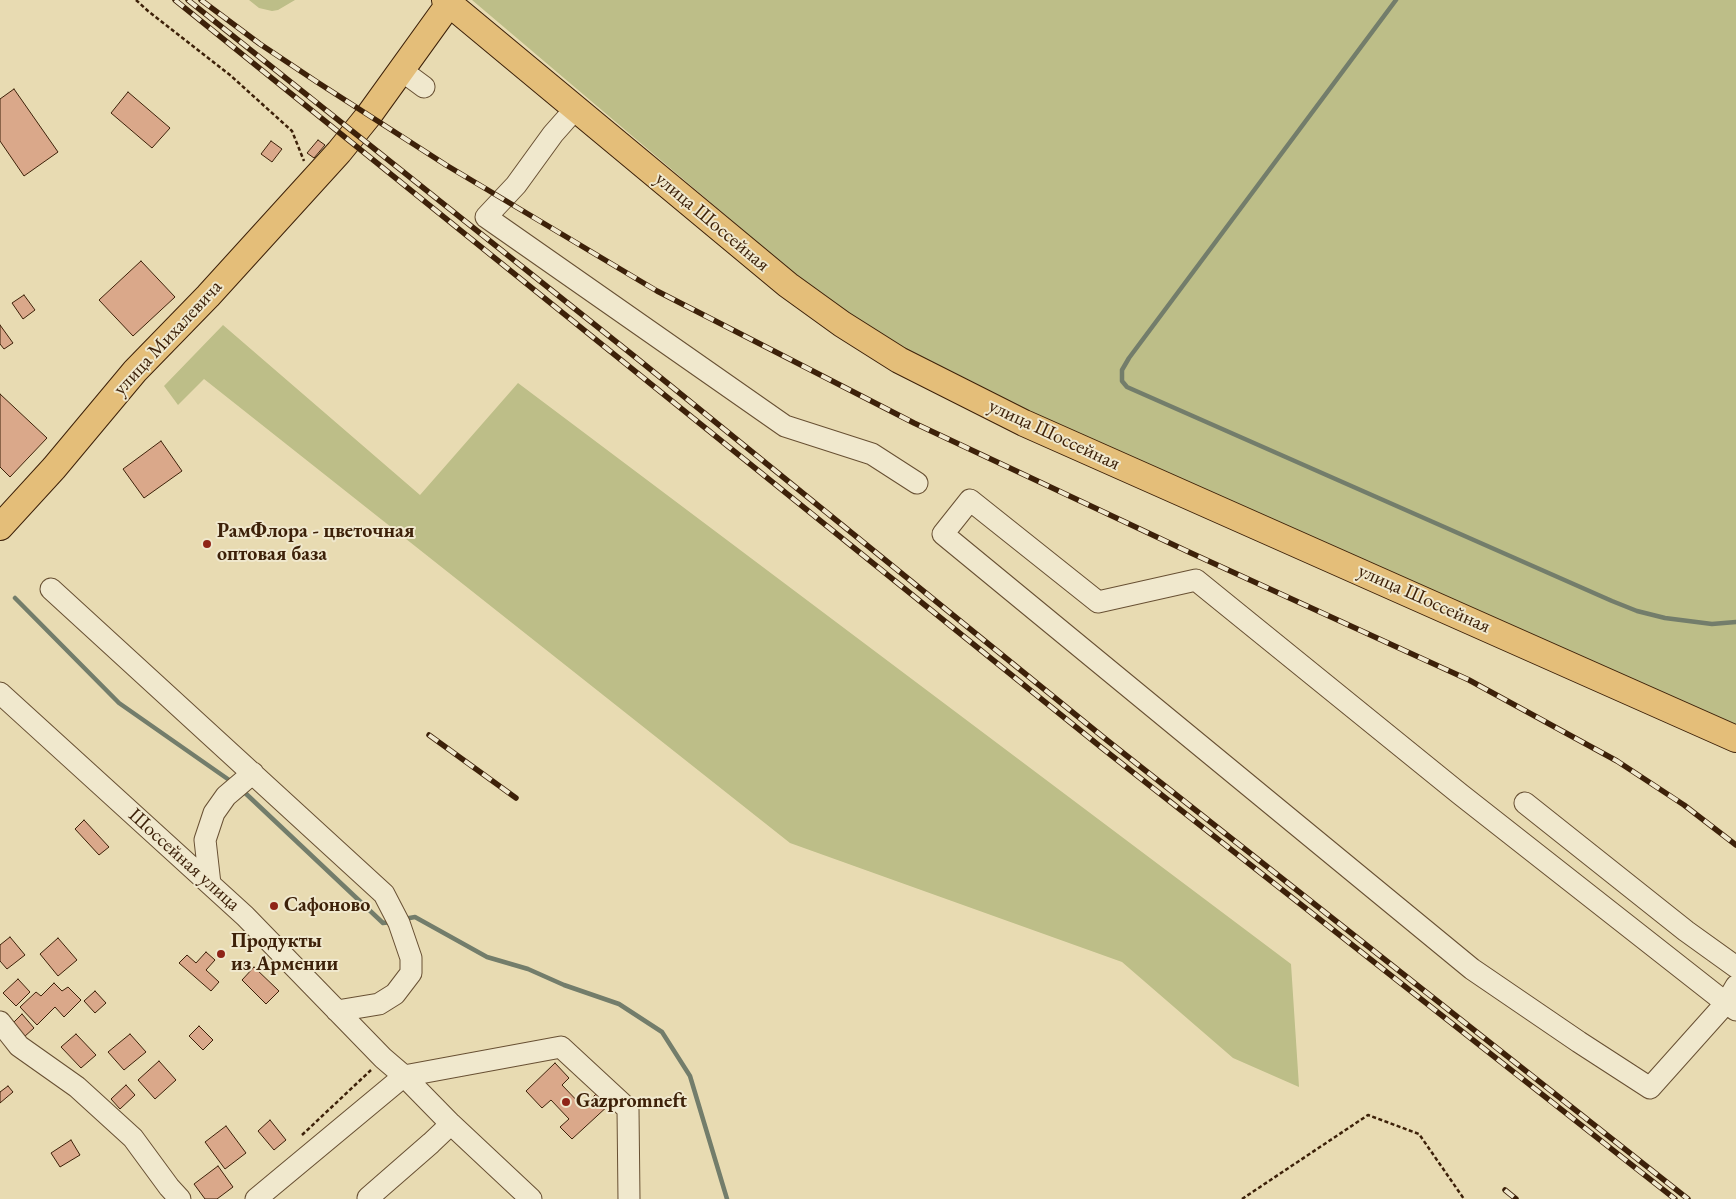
<!DOCTYPE html>
<html>
<head>
<meta charset="utf-8">
<style>
	body { margin:0 }
	canvas { display:block; background:#e8dbb2 }
</style>
</head>
<body>
<canvas width="1736" height="1199"></canvas>
<script>
const c = document.querySelector('canvas').getContext('2d');
c.lineJoin = 'round';
function paint(path, color) { c.fillStyle = color; c.fill(path, 'evenodd'); }
const shape = rows => new Path2D(rows.map(r => 'M' + r).join(''));
function trace(path, color, width, dash) { c.strokeStyle = color; c.lineWidth = width; c.lineCap = dash ? 'butt' : 'round'; c.setLineDash(dash || []); c.stroke(path); }
function write(font, color, halo, rows, align = 'center') {
  c.font = font + ' "EB Garamond",serif'; c.lineWidth = 4; c.setLineDash([]); c.textBaseline = 'middle'; c.strokeStyle = halo; c.fillStyle = color; for (const [text, x, y, turn = 0] of rows) {
    c.save(); c.translate(x, y); c.rotate((+turn || 0) * Math.PI / 180); c.textAlign = isNaN(turn) ? turn : align; if (halo) c.strokeText(text, 0, 0); c.fillText(text, 0, 0); c.restore();
  }
}
const green = shape([
	[249,0,295,0,278,10,272,11,259,8],
	[472,0,1736,0,1736,726,1022,410,934,366,850,316,795,274],
	[223,325,420,495,518,383,1291,964,1299,1087,1233,1058,1122,962,790,843,204,379,178,405,164,386]
]);
const stream = shape([
	[1396,0,1129,358,1122,370,1122,381,1127,387,1612,601,1637,611,1665,618,1712,624,1736,622],
	[15,598,119,703,232,782],
	[242,790,383,923,391,922],
	[404,919,415,917,487,957,528,969,564,985,619,1004,662,1032,690,1076,727,1199]
]);
const building = shape([
	[14,89,58,152,24,176,0,141,0,99,14,89],
	[128,92,170,128,152,148,111,113,128,92],
	[318,140,325,145,314,158,307,153,318,140],
	[271,141,282,149,272,162,261,154,271,141],
	[141,261,175,297,133,336,99,300,141,261],
	[24,295,35,310,23,319,12,303,24,295],
	[0,325,13,343,4,349,0,344,0,325],
	[0,394,47,438,10,477,0,467,0,394],
	[161,441,182,471,144,498,123,469,161,441],
	[84,820,109,847,99,855,75,829,84,820],
	[10,937,25,955,7,969,0,961,0,945,10,937],
	[58,938,77,960,58,976,40,954,58,938],
	[206,952,215,960,206,970,219,982,211,991,179,963,187,955,196,963,206,952],
	[254,967,279,991,266,1004,242,980,254,967],
	[18,979,30,992,16,1006,3,993,18,979],
	[54,983,62,991,68,987,81,1000,64,1017,55,1007,37,1025,20,1007,36,992,41,996,54,983],
	[95,991,106,1003,95,1013,84,1001,95,991],
	[22,1014,34,1028,24,1037,12,1024,22,1014],
	[199,1026,213,1040,203,1050,189,1036,199,1026],
	[76,1034,96,1055,81,1068,61,1047,76,1034],
	[130,1034,146,1052,124,1070,108,1052,130,1034],
	[159,1061,176,1080,155,1099,138,1080,159,1061],
	[555,1063,569,1078,562,1085,583,1107,598,1092,610,1104,572,1139,560,1127,569,1119,551,1100,542,1108,526,1091,555,1063],
	[126,1085,135,1095,120,1109,111,1099,126,1085],
	[8,1086,13,1092,0,1103,0,1092,8,1086],
	[270,1120,286,1140,274,1150,258,1131,270,1120],
	[226,1126,246,1153,225,1169,205,1142,226,1126],
	[71,1140,80,1155,60,1167,51,1153,71,1140],
	[218,1166,233,1187,217,1199,205,1199,194,1184,218,1166]
]);
const path = shape([
	[136,0,148,11,230,75,292,131,304,161],
	[302,1135,371,1070],
	[1242,1199,1368,1115,1419,1134,1464,1199]
]);
const minor = shape([
	[401,70,424,87],
	[576,108,553,134,516,185,486,217,785,426,872,454,917,483],
	[51,589,384,894,399,923,411,958,411,973,395,994,379,1004,337,1011],
	[0,693,245,916,383,1058,404,1076,451,1124,531,1199],
	[1525,803,1686,931,1736,967],
	[210,884,205,840,214,813,226,796,253,773],
	[1736,986,1726,1003,1650,1088,1579,1042,1472,969,943,534,970,500,1098,602,1196,580,1460,794,1726,1003,1736,1010],
	[0,1022,19,1046,77,1087,133,1138,169,1187,180,1199],
	[368,1198,431,1143,451,1124],
	[256,1199,404,1076,561,1047,628,1109,629,1199]
]);
const major = shape([
	[445,0,788,285,842,324,899,360,1024,423,1736,739],
	[0,527,54,468,135,371,208,296,339,152,369,115,449,4]
]);
const rail = shape([
	[175,0,1102,748,1675,1199],
	[188,0,634,356,1108,741,1688,1199],
	[201,0,260,44,317,82,446,165,657,291,914,423,1191,553,1469,680,1617,761,1684,805,1736,845],
	[429,735,516,798],
	[1505,1190,1516,1199]
]);
const markers = [
	[207,544,5,"#8f2418"],
	[274,906,5,"#8f2418"],
	[221,954,5,"#8f2418"],
	[566,1102,5,"#8f2418"]
];
const streetNames = [
	["улица Шоссейная",712,222,40],
	["улица Михалевича",168,338,-47],
	["улица Шоссейная",1054,435,25],
	["улица Шоссейная",1424,599,24],
	["Шоссейная улица",184,860,42]
];
const poiNames = [
	["РамФлора - цветочная",217,532],
	["оптовая база",217,555],
	["Сафоново",284,906],
	["Продукты",231,942],
	["из Армении",231,965],
	["Gazpromneft",576,1102]
];
paint(green, '#bdbe88');
trace(stream, '#737d6b', 4.5);
paint(building, '#daa88a');
trace(building, '#3d2109', 1);
trace(minor, '#685033', 23);
trace(major, '#3d2109', 28);
trace(path, '#3d2109', 2.5, [4, 2.5]);
trace(minor, '#f0e8cd', 21);
trace(major, '#e4be79', 26);
trace(rail, '#3d2109', 5.5);
trace(rail, '#f0e8cd', 4, [11]);
for (const [x, y, r, color] of markers) { const dot = new Path2D(); dot.arc(x, y, r, 0, 2 * Math.PI); c.fillStyle = color; c.fill(dot); trace(dot, '#f0e8cd', 2); }
write('20px', '#3d2109', '#f0e8cd', streetNames);
write('bold 20px', '#3d2109', '#f0e8cd', poiNames, 'left');
</script>
</body>
</html>
